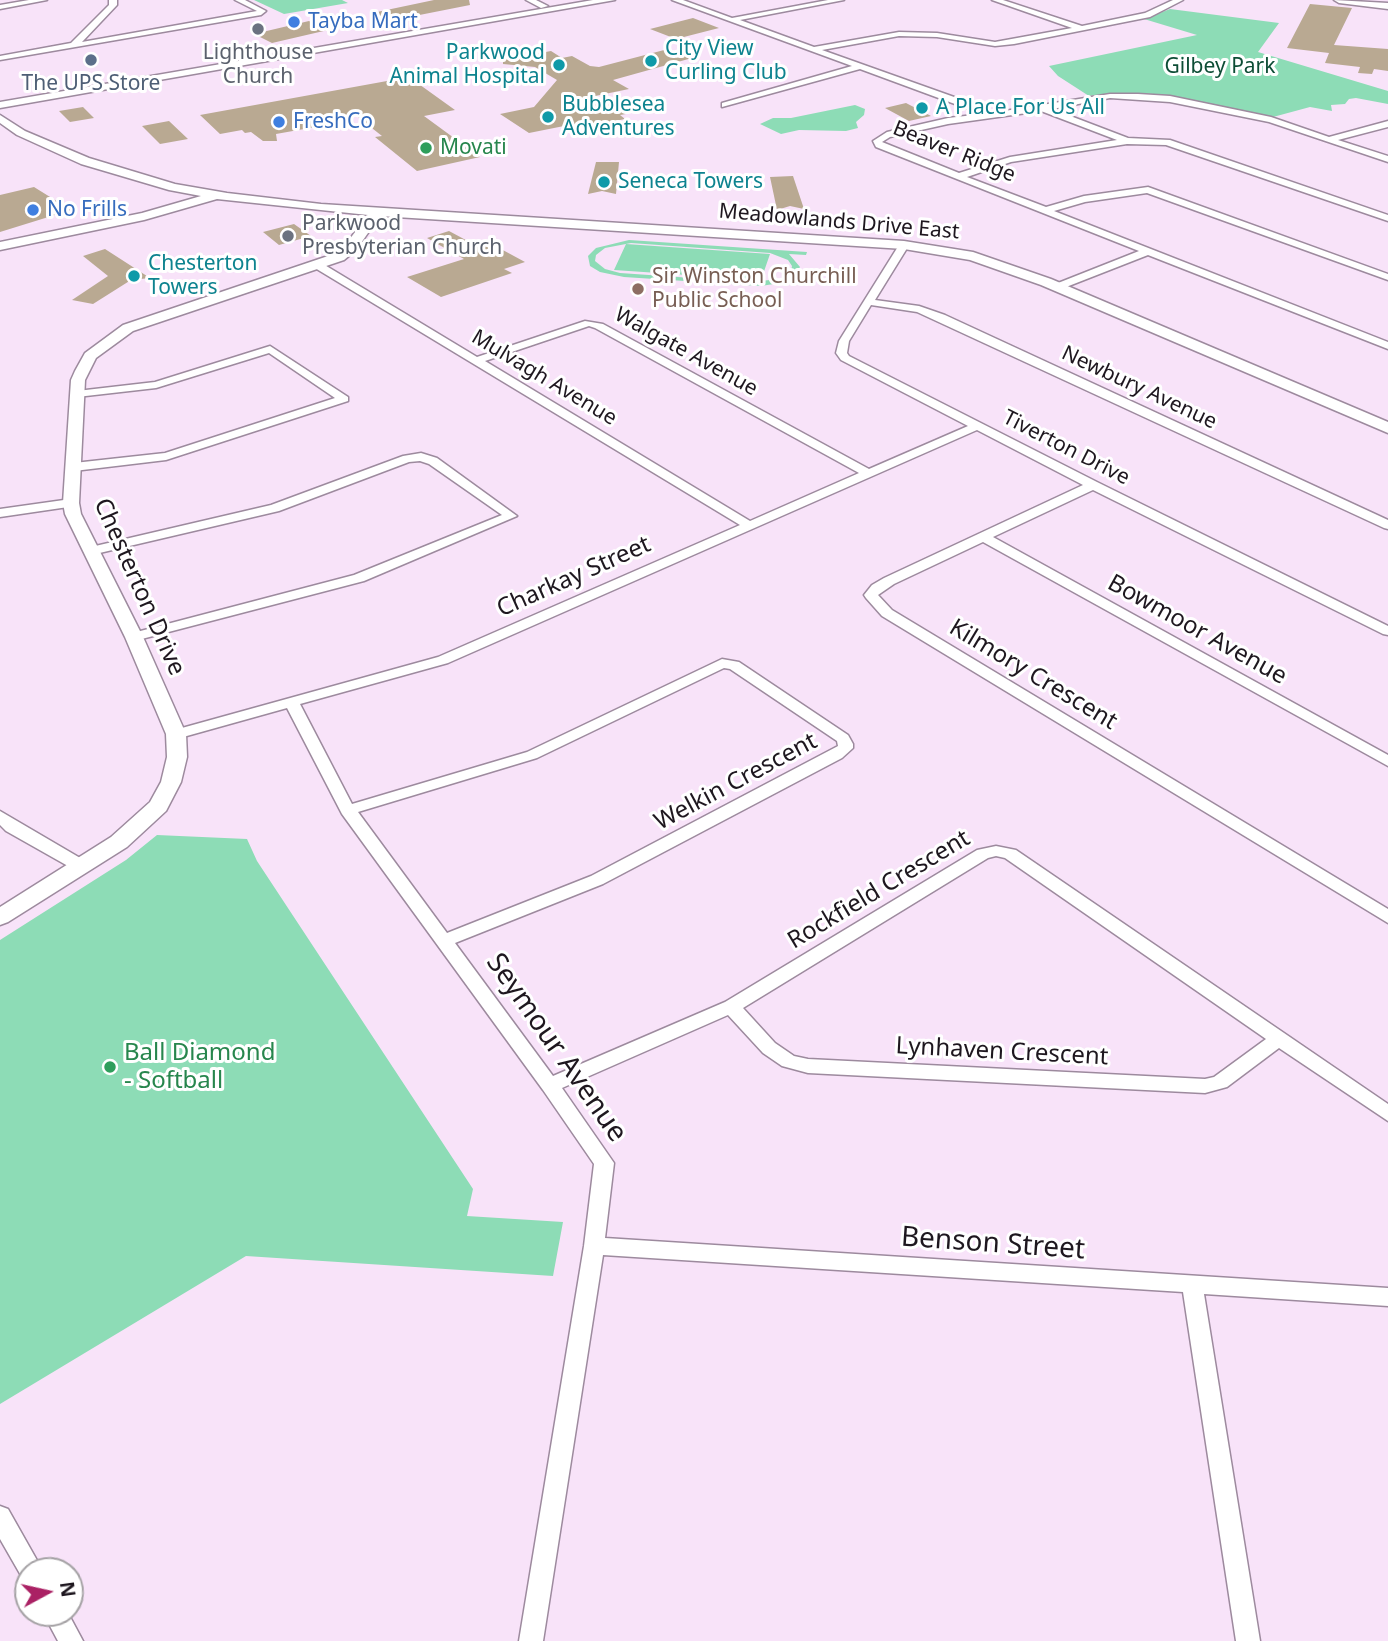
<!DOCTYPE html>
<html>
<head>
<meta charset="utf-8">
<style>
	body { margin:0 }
	#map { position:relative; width:1388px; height:1641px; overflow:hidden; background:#f8e3f9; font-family:"Noto Sans",sans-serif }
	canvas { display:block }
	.north { position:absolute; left:14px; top:1557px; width:70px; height:70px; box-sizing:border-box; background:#fff; border:2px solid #a5a2a5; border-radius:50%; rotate:82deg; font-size:19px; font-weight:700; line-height:28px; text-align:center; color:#1e171f }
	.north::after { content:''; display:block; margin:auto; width:24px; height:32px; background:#aa2164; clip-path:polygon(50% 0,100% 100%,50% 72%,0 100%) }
</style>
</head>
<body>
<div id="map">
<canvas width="1388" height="1641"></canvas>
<div class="north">N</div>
</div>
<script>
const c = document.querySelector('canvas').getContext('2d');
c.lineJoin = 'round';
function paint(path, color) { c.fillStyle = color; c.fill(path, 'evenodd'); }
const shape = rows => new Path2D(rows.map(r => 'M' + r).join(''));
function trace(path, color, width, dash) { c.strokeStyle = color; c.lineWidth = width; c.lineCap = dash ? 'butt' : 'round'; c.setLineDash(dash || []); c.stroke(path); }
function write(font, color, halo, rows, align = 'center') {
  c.font = font + ' "Noto Sans",sans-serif'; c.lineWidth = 6; c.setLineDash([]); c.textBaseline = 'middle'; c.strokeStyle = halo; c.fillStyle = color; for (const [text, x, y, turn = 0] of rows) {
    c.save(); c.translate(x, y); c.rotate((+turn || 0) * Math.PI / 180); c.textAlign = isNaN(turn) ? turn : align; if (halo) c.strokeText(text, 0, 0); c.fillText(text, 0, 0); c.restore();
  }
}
const green = shape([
	[254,0,342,0,348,3,284,14],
	[1170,9,1279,23,1258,52,1388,91,1388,104,1356,98,1349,99,1345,104,1331,105,1332,111,1310,107,1273,117,1154,94,1112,93,1089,96,1058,76,1049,66,1197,35,1144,19],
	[855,105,865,109,864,115,856,122,858,128,846,131,799,130,781,134,760,124,773,118,791,118],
	[629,240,807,252,806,255,789,254,800,267,793,277,780,283,761,286,624,277,600,272,590,266,588,256,596,248],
	[631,243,770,253,788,260,792,266,791,271,780,279,750,282,620,273,605,269,595,261,596,255,605,248],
	[626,244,770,254,761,280,614,270],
	[157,835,247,839,257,861,473,1189,467,1216,563,1222,553,1276,246,1256,0,1404,0,940,126,860]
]);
const building = shape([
	[434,0,469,0,470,5,379,23,377,12],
	[1310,4,1352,8,1334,45,1388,49,1388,71,1374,69,1372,74,1358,73,1360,67,1325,63,1329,53,1287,48],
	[693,18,719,28,676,39,650,29],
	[309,21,328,30,272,43,254,34],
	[668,49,692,58,613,80,629,89,595,96,626,114,620,115,625,119,580,128,574,124,529,133,500,114,534,107,557,80,535,67,503,64,503,60,551,51,562,58,572,56,590,66,599,67],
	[409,77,455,110,424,116,480,157,417,171,375,137,382,136,354,114,316,121,321,126,276,134,277,141,263,141,251,132,245,133,242,130,220,134,200,115],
	[906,103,931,116,909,121,885,108],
	[83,107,94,118,70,122,59,111],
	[169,121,188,139,160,144,142,126],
	[596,162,619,162,616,194,602,191,588,194],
	[793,176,804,209,790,206,777,210,770,177],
	[34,187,71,210,0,232,0,195],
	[294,224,311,236,279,245,263,232],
	[449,231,477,246,488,242,525,262,504,269,512,273,441,297,407,277,464,259,427,238],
	[105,249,150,278,131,280,93,304,72,300,108,276,83,256]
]);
const street = shape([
	[29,0,47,0,0,9,0,5,29,0],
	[109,0,117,0,117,5,82,42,257,11,235,0,245,0,266,11,261,15,0,60,0,56,71,43,109,5,109,0],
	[526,0,536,0,548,6,541,8,526,0],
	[672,0,683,0,732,18,828,0,844,0,740,20,814,47,899,32,937,33,995,42,1072,28,992,0,1003,0,1082,26,1145,13,1173,0,1183,0,1150,17,1014,44,995,46,937,37,899,36,822,50,985,108,992,113,1110,94,1138,94,1170,96,1271,117,1329,137,1388,121,1388,127,1338,140,1388,156,1388,162,1269,122,1170,102,1110,98,1052,109,1128,138,1170,140,1388,215,1388,221,1166,145,1127,144,1011,162,967,177,1046,207,1084,196,1148,187,1388,274,1388,280,1147,193,1085,202,1054,211,1388,342,1388,349,1148,255,1061,289,1053,289,1053,285,1139,251,876,147,873,141,887,132,948,118,982,114,860,69,722,107,722,103,852,66,672,0],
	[1041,111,1117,140,1010,157,959,173,882,142,890,137,948,124,1041,111],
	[904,242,909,245,875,300,919,306,945,315,1388,520,1388,529,1384,528,917,312,871,305,849,341,847,353,849,356,1097,482,1388,626,1388,635,1383,634,1093,490,993,537,1388,755,1388,766,983,542,894,584,878,595,892,610,1388,909,1388,923,882,616,866,598,864,595,872,585,884,578,1083,485,977,430,448,663,300,704,352,804,527,752,722,659,739,662,848,735,853,744,853,748,842,758,603,884,455,943,553,1076,725,1002,977,850,996,846,1016,850,1388,1104,1388,1121,1279,1048,1227,1087,1205,1093,808,1073,782,1066,763,1053,728,1015,562,1088,614,1163,605,1238,1388,1288,1388,1306,1204,1294,1260,1641,1236,1641,1183,1292,603,1255,543,1641,519,1641,584,1246,594,1164,543,1090,342,814,287,708,176,739,169,734,171,731,438,657,740,525,315,268,315,264,323,264,477,357,585,321,603,324,869,469,968,426,841,360,836,353,839,341,899,245,904,242],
	[589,326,595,328,859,473,750,521,485,361,589,326],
	[724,668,730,669,837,741,838,746,591,876,447,933,358,812,537,758,724,668],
	[996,856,1005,858,1266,1039,1214,1077,1205,1079,808,1059,794,1056,775,1043,743,1008,988,858,996,856],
	[270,346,348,397,348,401,166,460,74,471,68,467,74,463,165,453,335,398,269,353,156,388,77,397,71,394,77,391,155,382,270,346],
	[421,453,437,458,517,516,364,581,134,641,127,637,129,634,354,575,502,515,429,464,420,461,409,462,279,511,91,555,85,551,91,547,271,505,403,456,421,453],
	[71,499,75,500,75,506,0,517,0,509,71,499],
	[0,811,87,862,89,866,87,870,75,870,6,831,0,825,0,811],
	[0,1506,8,1509,43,1571,28,1571,28,1581,23,1579,0,1539,0,1506],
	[43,1613,68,1613,83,1641,58,1641,43,1613]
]);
const secondary = shape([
	[593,0,615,0,0,108,0,102,593,0],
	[1334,0,1388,3,1388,9,1339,3,1334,0],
	[0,115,25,131,89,158,175,184,227,193,321,204,904,241,973,252,1051,279,1388,422,1388,433,1041,285,970,260,904,249,380,216,356,250,344,260,133,331,96,358,85,380,79,503,81,514,143,637,186,734,187,757,181,782,166,811,127,847,8,922,0,925,0,907,111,837,150,802,161,782,167,757,166,734,125,637,65,514,63,503,71,380,75,371,85,353,123,325,334,254,346,244,368,215,217,199,144,220,0,250,0,242,142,213,201,196,169,190,81,164,17,135,0,123,0,115]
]);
const markers = [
	[294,22,7,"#3f7fe0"],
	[258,29,7,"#6b7280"],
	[91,60,7,"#5c6f8a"],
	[651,61,7,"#0f9aa8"],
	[559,65,7,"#0f9aa8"],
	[922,108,7,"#0f9aa8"],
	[548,117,7,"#0f9aa8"],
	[279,122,7,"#3f7fe0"],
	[426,148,7,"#2e9e5b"],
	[604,182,7,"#0f9aa8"],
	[33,210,7,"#3f7fe0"],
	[288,236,7,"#6b7280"],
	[134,276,7,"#0f9aa8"],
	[638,289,7,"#8d6e63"],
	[110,1067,7,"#2e9e5b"]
];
const farShopnames = [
	["Tayba Mart",308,22],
	["FreshCo",293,122],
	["No Frills",47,210]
];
const farCulturenames = [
	["City View",665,49],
	["Curling Club",665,73],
	["Parkwood",545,53,"right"],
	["Animal Hospital",545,77,"right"],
	["Bubblesea",562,105],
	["Adventures",562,129],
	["A Place For Us All",936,108],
	["Seneca Towers",618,182],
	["Chesterton",148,264],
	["Towers",148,288]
];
const farWorshipnames = [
	["Lighthouse",258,53],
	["Church",258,77],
	["Parkwood",302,224,"left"],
	["Presbyterian Church",302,248,"left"]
];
const farParknames = [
	["Gilbey Park",1220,67]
];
const farServicenames = [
	["The UPS Store",91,84]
];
const farLeisurenames = [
	["Movati",440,148]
];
const farStreetnames = [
	["Beaver Ridge",954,152,22],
	["Meadowlands Drive East",839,222,5],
	["Walgate Avenue",686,352,29],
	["Mulvagh Avenue",544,378,31],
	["Newbury Avenue",1139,388,25],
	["Tiverton Drive",1066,448,27]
];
const farEducationnames = [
	["Sir Winston Churchill",652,277],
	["Public School",652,301]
];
const streetNames = [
	["Charkay Street",574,577,-24],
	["Chesterton Drive",139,587,66],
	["Bowmoor Avenue",1197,630,29],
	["Kilmory Crescent",1033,675,31],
	["Welkin Crescent",736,782,-28],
	["Rockfield Crescent",879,890,-31],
	["Lynhaven Crescent",1002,1052,3]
];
const leisureNames = [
	["Ball Diamond",124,1053],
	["- Softball",124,1081]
];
const nearStreetnames = [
	["Seymour Avenue",556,1048,55],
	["Benson Street",993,1244,4]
];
paint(green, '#8ddcb6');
paint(building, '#b9a992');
trace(street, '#9d8a9e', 3);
trace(secondary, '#9d8a9e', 3);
paint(street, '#fff');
paint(secondary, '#fff');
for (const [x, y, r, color] of markers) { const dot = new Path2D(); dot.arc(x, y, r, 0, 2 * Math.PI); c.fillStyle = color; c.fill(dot); trace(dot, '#fff', 2.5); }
write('21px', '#366cbe', '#fff', farShopnames, 'left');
write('21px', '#0d838f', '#fff', farCulturenames, 'left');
write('21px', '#5b616d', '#fff', farWorshipnames);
write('21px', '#0d4d35', '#fff', farParknames);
write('21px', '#4e5e75', '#fff', farServicenames);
write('21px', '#27864d', '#fff', farLeisurenames, 'left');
write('21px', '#1e171f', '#fff', farStreetnames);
write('21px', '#785e54', '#fff', farEducationnames, 'left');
write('24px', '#1e171f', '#fff', streetNames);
write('24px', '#27864d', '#fff', leisureNames, 'left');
write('28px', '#1e171f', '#fff', nearStreetnames);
</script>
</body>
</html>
